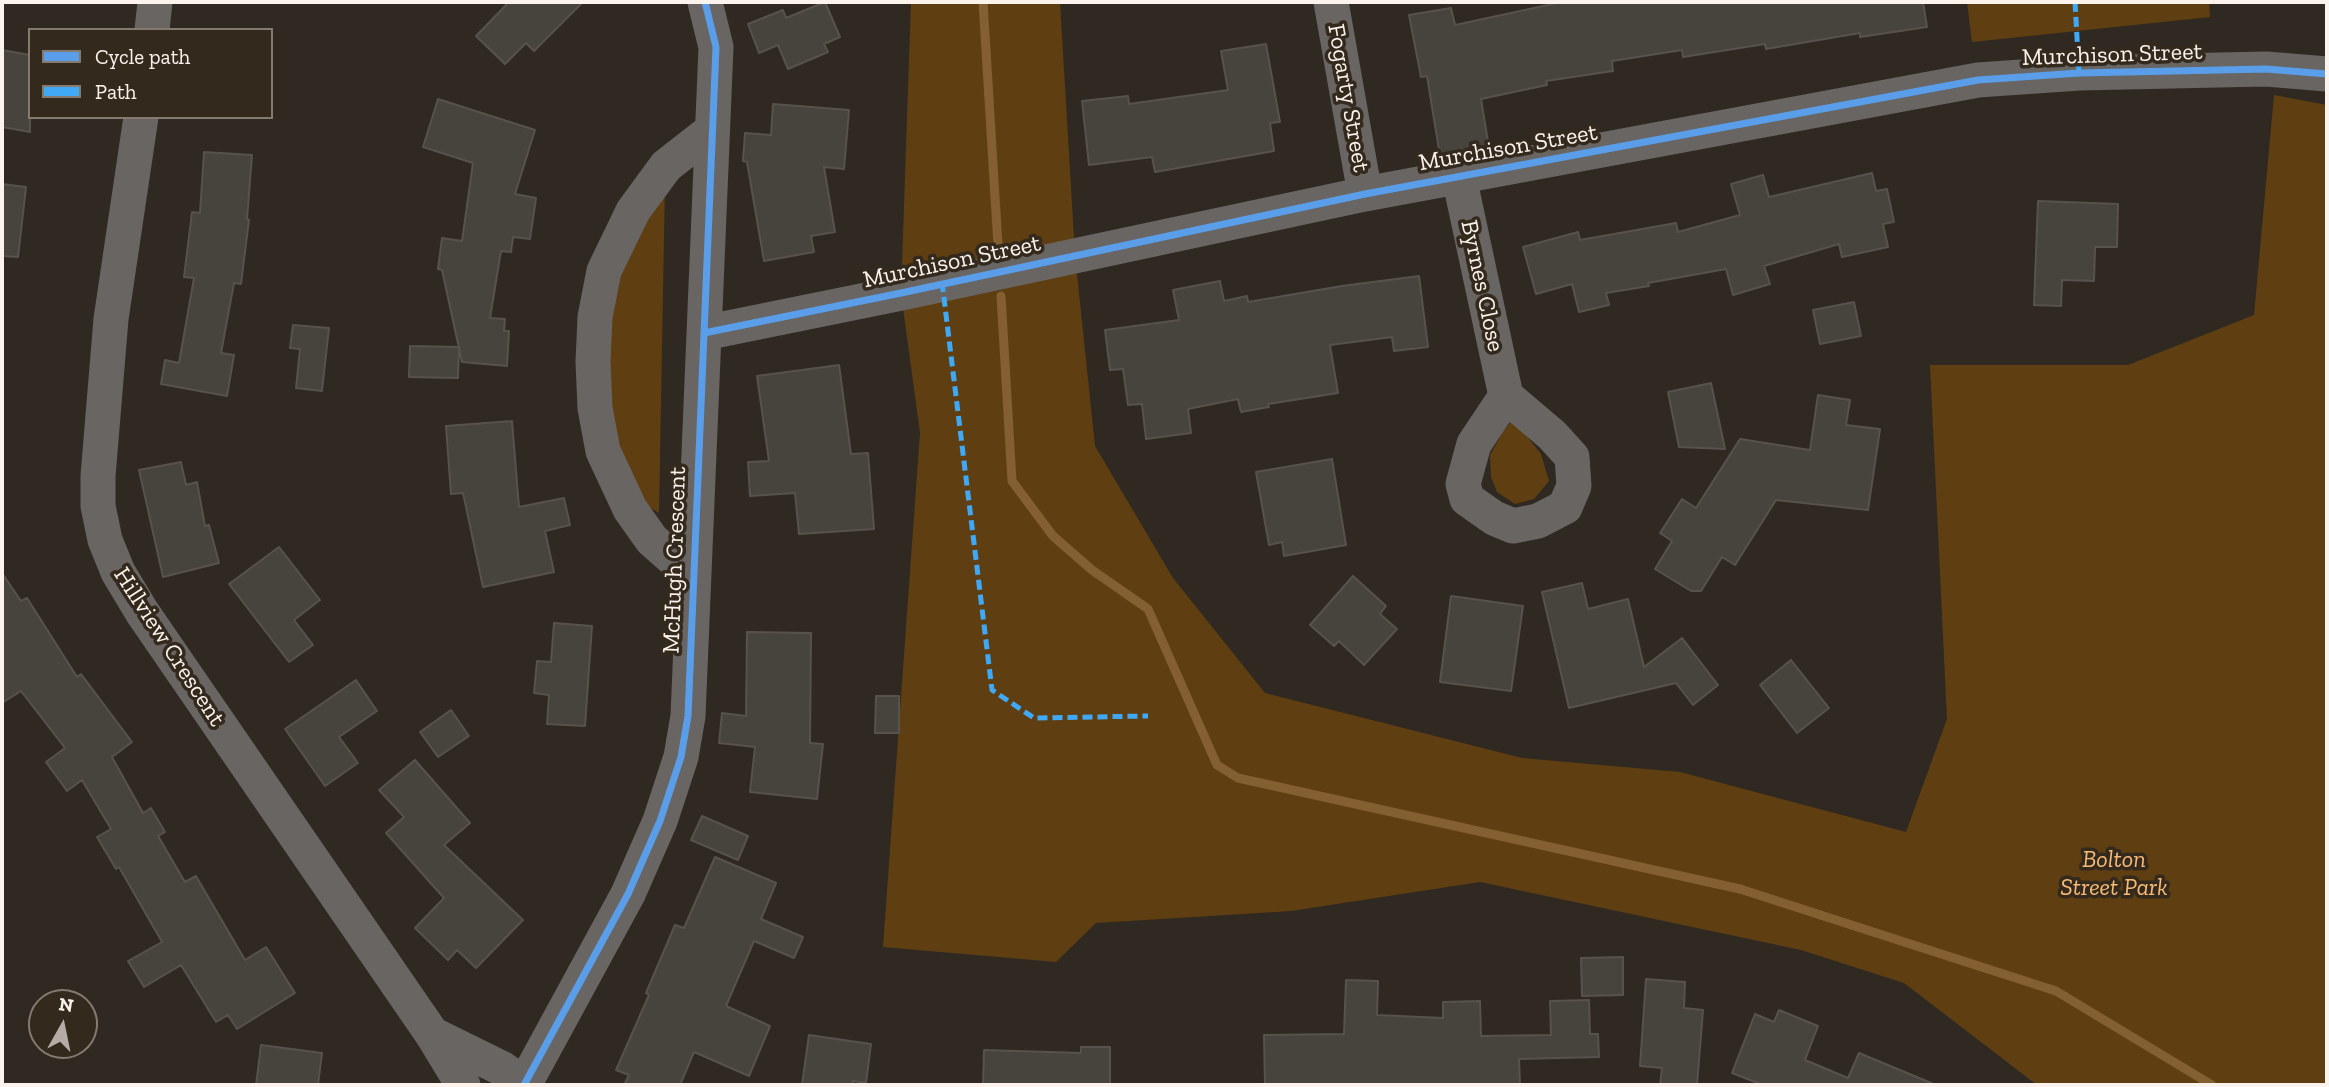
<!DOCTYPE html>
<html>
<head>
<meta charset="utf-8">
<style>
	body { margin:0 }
	#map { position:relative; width:2329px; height:1087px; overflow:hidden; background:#2f2922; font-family:"Zilla Slab",serif }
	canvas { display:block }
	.frame { position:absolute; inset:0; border:4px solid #fbf3ec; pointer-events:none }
	.legend { position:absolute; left:28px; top:28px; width:245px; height:91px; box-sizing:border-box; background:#34291d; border:2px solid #847a70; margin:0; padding:9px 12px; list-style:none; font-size:21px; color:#fbf3ec }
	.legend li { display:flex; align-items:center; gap:14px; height:35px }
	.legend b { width:35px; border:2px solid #847a70 }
	.north { position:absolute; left:28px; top:989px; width:70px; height:70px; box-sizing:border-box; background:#34291d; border:2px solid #847a70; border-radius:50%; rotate:9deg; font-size:19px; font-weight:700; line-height:28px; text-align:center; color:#fbf3ec }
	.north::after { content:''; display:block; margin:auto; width:24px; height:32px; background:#b4aca5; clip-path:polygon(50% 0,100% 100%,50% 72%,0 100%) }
</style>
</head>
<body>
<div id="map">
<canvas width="2329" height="1087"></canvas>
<div class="frame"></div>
<ul class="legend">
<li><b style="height:9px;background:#5a9eea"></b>Cycle path</li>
<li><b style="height:9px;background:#3fa9f5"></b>Path</li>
</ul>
<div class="north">N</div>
</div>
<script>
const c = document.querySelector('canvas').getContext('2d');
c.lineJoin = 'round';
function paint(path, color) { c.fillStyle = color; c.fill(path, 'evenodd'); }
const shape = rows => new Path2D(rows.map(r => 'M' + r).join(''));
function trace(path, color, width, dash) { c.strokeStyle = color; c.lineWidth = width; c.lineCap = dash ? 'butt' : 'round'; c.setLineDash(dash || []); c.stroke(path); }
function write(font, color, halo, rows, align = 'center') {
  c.font = font + ' "Zilla Slab",serif'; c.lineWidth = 7; c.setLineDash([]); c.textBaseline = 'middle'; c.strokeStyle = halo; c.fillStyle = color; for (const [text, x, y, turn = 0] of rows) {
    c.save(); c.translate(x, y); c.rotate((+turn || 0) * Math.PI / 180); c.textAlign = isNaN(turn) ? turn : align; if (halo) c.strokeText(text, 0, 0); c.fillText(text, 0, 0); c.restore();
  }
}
const green = shape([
	[911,2,1060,2,1075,255,1095,446,1173,578,1265,693,1522,758,1680,772,1906,832,1947,719,1930,365,2128,365,2254,315,2274,95,2327,105,2327,1085,2037,1085,1904,983,1801,950,1480,882,1291,911,1096,923,1056,962,883,947,920,433,901,293],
	[1967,2,2209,2,2210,17,1972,42],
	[665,181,659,513,632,497,605,429,601,316],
	[1513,419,1541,454,1549,481,1534,499,1515,504,1497,492,1491,477,1490,455,1503,432]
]);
const stream = shape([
	[983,2,998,245],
	[1001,296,1012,481,1053,536,1092,570,1148,609,1217,765,1238,778,1740,889,2056,991,2212,1085]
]);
const building = shape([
	[509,2,583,2,534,51,526,43,505,64,476,36,509,2],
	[825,2,840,37,824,44,828,52,788,69,778,45,759,53,748,24,783,10,786,18,825,2],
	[1562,2,1923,2,1927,27,1860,37,1860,33,1766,49,1765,44,1683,57,1682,50,1612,61,1613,71,1546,81,1547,85,1481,99,1489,148,1440,156,1427,76,1421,77,1409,15,1451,8,1455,25,1562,2],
	[1266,44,1280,122,1270,123,1274,151,1155,172,1152,157,1089,165,1082,101,1128,96,1129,104,1228,90,1221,51,1266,44],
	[2,50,30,55,30,132,2,127,2,50],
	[438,99,535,130,515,194,536,198,530,239,513,237,511,252,501,251,490,318,505,319,504,331,509,331,507,366,462,362,442,270,438,269,442,238,462,241,473,163,423,147,438,99],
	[773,104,849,110,844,169,824,167,835,232,811,236,814,252,764,261,747,162,743,161,745,133,771,135,773,104],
	[204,152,252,155,247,219,249,220,241,284,234,283,221,353,234,355,227,396,161,384,165,360,179,363,194,278,184,277,192,212,200,213,204,152],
	[1872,173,1876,191,1887,189,1894,222,1883,224,1888,247,1842,257,1839,244,1764,266,1770,284,1733,295,1726,269,1648,283,1649,286,1606,293,1609,305,1579,312,1572,284,1536,294,1523,247,1578,232,1580,240,1676,223,1678,232,1740,215,1731,184,1763,175,1769,197,1872,173],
	[2,184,26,187,18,257,2,256,2,184],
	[2038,201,2118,204,2117,247,2095,247,2094,281,2062,280,2061,306,2034,305,2038,201],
	[1419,276,1428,347,1394,351,1392,337,1330,345,1338,393,1268,404,1269,407,1241,412,1238,399,1188,409,1191,433,1146,439,1142,404,1128,405,1123,369,1110,370,1105,330,1179,320,1173,290,1220,281,1224,301,1247,296,1248,302,1342,286,1419,276],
	[1854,302,1861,336,1820,344,1813,310,1854,302],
	[293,325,329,328,322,391,296,388,300,349,290,348,293,325],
	[410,346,459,347,458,378,409,377,410,346],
	[839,365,851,454,868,453,874,529,799,534,795,493,750,496,748,462,769,461,757,376,839,365],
	[1711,383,1725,449,1679,447,1668,392,1711,383],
	[1818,395,1850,400,1846,425,1880,429,1868,510,1776,500,1735,565,1722,557,1701,591,1691,591,1655,569,1672,541,1660,533,1682,499,1696,508,1740,439,1810,450,1818,395],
	[512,421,519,507,564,498,570,525,545,531,554,572,483,587,463,493,451,494,446,426,512,421],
	[1332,459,1346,545,1284,556,1282,542,1269,545,1256,472,1332,459],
	[181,462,186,485,197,482,205,526,209,525,219,563,163,577,139,470,181,462],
	[279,547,320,600,294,620,313,645,289,662,229,584,279,547],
	[2,573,21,601,27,598,77,677,81,674,132,742,112,757,143,813,151,808,165,832,158,836,185,882,196,876,245,960,266,947,295,993,237,1029,228,1015,216,1022,181,965,144,987,128,961,162,942,119,867,116,869,97,837,111,829,82,780,67,791,46,762,65,748,21,691,2,703,2,573],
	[1353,576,1386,606,1380,614,1397,629,1364,665,1339,641,1334,646,1310,625,1353,576],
	[1582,583,1588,609,1628,599,1644,667,1682,638,1718,685,1693,705,1676,683,1569,708,1542,592,1582,583],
	[1451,596,1523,606,1511,691,1440,682,1451,596],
	[554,623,592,626,585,726,547,724,549,695,534,693,537,661,551,662,554,623],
	[747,632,811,633,810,743,823,744,817,799,750,792,755,747,719,743,722,713,746,716,747,632],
	[1791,660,1829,708,1797,733,1760,685,1791,660],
	[356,680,377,711,339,737,358,763,325,786,285,729,356,680],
	[876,696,899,696,899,733,875,733,876,696],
	[451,710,469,736,438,757,420,732,451,710],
	[415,760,470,823,444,845,523,920,476,968,457,950,448,960,415,928,444,898,386,833,404,817,379,790,415,760],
	[702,816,748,836,738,860,691,840,702,816],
	[715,857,776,883,761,919,803,937,794,958,754,941,726,1006,770,1026,749,1076,694,1052,680,1085,624,1085,629,1075,616,1070,649,995,646,993,675,925,684,928,715,857],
	[1623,957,1623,995,1582,996,1581,958,1623,957],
	[1646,979,1685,982,1684,1008,1703,1010,1697,1085,1660,1085,1662,1068,1640,1066,1646,979],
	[1346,980,1378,981,1377,1015,1443,1018,1443,1002,1480,1001,1481,1036,1551,1035,1550,1001,1589,1000,1590,1034,1598,1034,1599,1057,1519,1059,1520,1085,1265,1085,1264,1035,1344,1034,1346,980],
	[1779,1010,1818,1026,1805,1060,1848,1078,1859,1053,1936,1085,1763,1085,1732,1073,1755,1014,1774,1022,1779,1010],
	[809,1035,871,1044,866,1083,853,1081,852,1085,802,1085,809,1035],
	[261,1045,322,1053,318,1085,256,1085,261,1045],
	[1081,1047,1110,1047,1110,1085,983,1085,984,1050,1081,1053,1081,1047]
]);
const street = shape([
	[1331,2,1365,194],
	[152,30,155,2],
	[141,117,111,319,98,476,98,506,105,540,118,572,142,612,432,1034,463,1085],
	[1459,177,1506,396,1552,435,1572,457,1574,486,1565,507,1538,521,1513,526,1494,518,1467,499,1463,484,1474,444,1506,396],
	[704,333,901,293,1365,194,1978,80,2079,73,2266,69,2327,74],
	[693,576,652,540,630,509,603,451,595,408,593,362,595,317,604,271,633,211,666,166,712,130],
	[432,1034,503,1069,526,1085],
	[524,1085,628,894,660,821,681,757,688,716,716,47,705,2]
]);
const quiet = shape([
	[2075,2,2079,73],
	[942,282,992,690,1034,718,1148,716]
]);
const cycleway = shape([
	[704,333,901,293,1365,194,1978,80,2079,73,2266,69,2327,74],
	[524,1085,628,894,660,821,681,757,688,716,716,47,705,2]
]);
const streetNames = [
	["Murchison Street",2112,55,-2],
	["Fogarty Street",1348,98,80],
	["Murchison Street",1508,148,-10],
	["Murchison Street",952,262,-12],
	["Byrnes Close",1482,286,78],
	["McHugh Crescent",675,560,-88],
	["Hillview Crescent",169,647,57]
];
const parkNames = [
	["Bolton",2114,860],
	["Street Park",2114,888]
];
paint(green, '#5f3f12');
trace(stream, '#845f32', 9);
paint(building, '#47433d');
trace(building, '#58524c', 2);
trace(street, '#686563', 35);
trace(quiet, '#3fa9f5', 5, [10, 5]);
trace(cycleway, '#5a9eea', 7);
write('24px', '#fbf3ec', '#34291d', streetNames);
write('italic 24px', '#f8bb74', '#34291d', parkNames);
</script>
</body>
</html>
